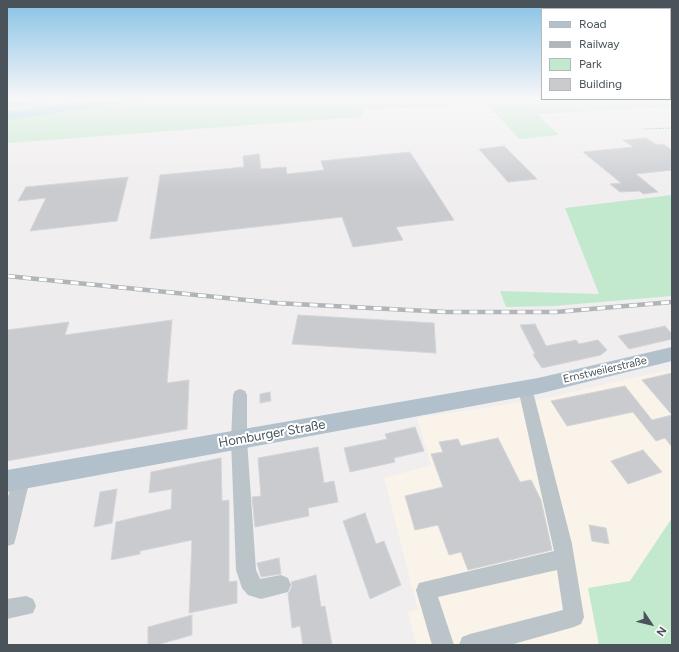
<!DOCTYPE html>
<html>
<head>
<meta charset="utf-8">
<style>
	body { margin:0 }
	#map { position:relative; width:679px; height:652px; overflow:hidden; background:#f0eeef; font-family:Figtree,sans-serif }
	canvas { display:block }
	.frame { position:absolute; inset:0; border:8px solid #495359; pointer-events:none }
	.legend { position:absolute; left:541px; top:8px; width:130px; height:92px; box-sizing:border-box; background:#fff; border:1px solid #b6babd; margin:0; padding:5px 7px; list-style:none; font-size:12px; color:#495359 }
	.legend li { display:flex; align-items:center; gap:8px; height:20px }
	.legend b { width:20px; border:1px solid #b6babd }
	.north { position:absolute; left:631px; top:604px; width:40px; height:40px; -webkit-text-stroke:3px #fff; paint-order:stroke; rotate:125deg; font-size:11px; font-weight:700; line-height:16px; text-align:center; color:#495359 }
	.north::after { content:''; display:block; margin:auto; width:14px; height:18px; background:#495359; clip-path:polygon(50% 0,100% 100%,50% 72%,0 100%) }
</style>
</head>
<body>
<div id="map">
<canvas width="679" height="652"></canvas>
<div class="frame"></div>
<ul class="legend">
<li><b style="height:5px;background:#b1c0ca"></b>Road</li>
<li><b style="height:5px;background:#b1b4b8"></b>Railway</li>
<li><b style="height:11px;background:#c2e9cd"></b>Park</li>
<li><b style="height:11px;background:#c9cbcf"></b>Building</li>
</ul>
<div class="north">N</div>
</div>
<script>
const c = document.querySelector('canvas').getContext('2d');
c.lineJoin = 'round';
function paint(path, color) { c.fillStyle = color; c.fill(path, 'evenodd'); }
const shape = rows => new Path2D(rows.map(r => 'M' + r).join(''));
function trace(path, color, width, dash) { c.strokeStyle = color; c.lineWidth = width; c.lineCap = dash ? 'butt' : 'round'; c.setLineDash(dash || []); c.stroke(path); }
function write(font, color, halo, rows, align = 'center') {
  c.font = font + ' Figtree,sans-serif'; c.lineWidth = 4; c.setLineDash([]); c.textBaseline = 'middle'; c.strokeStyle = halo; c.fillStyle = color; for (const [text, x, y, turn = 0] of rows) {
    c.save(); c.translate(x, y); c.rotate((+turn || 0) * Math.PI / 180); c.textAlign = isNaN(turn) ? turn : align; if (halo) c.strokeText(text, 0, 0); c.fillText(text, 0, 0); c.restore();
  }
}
const commercial = shape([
	[672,369,672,518,630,581,600,645,416,645,408,612,418,610,384,478,431,465,417,418,542,399]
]);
const green = shape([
	[7,98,672,98,672,107,537,114,559,135,519,139,487,104,365,110,361,117,7,143],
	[672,195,672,296,553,306,506,307,500,291,599,294,565,208],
	[672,518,672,645,599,645,588,588,630,581]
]);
const water = shape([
	[7,98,33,98,42,101,7,108]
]);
const river = shape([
	[112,98,145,98,140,101,7,120,7,112,112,98]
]);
const building = shape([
	[646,138,657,145,663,144,672,150,672,170,636,174,658,192,643,194,640,191,620,192,610,184,621,183,583,152,633,147,623,140,646,138],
	[504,146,537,179,508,182,479,149,504,146],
	[410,152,454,220,396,227,403,240,353,247,342,217,150,239,160,175,244,167,243,156,259,154,261,169,286,167,287,174,324,170,321,161,410,152],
	[128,177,117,221,30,231,46,198,18,201,26,187,128,177],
	[298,315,434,323,436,353,292,344,298,315],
	[172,320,167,383,189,380,187,429,7,461,7,330,69,322,65,335,172,320],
	[535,324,546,346,576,340,579,344,598,340,607,350,601,355,542,368,533,355,535,354,520,325,535,324],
	[665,326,672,334,672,339,629,349,618,336,665,326],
	[672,373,672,447,665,438,656,441,633,412,567,426,551,401,625,386,652,420,672,415,642,380,672,373],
	[270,392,271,401,260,403,260,394,270,392],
	[415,427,424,451,394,458,395,462,350,472,344,448,387,439,385,434,415,427],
	[498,438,520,482,531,480,541,500,552,550,468,570,461,552,449,555,438,525,415,530,405,496,443,487,431,454,443,452,439,442,458,439,461,446,498,438],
	[318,447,324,483,334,481,338,502,308,508,309,516,255,527,252,497,261,496,258,458,318,447],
	[643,450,662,472,628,484,611,461,643,450],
	[221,458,222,501,229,500,229,582,237,581,237,603,189,613,192,540,140,551,140,554,111,560,116,522,171,509,172,489,149,493,151,472,221,458],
	[117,489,112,523,94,527,100,492,117,489],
	[365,513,376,544,384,541,401,585,370,599,343,521,365,513],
	[589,525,606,528,609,544,592,541,589,525],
	[279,558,281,574,261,577,257,563,279,558],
	[316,575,321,607,325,606,332,645,303,645,300,626,292,628,288,594,292,586,291,582,316,575],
	[192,615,192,635,157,645,148,645,148,627,192,615]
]);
const path = shape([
	[644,129,672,128]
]);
const minor = shape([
	[525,382,530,384,532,388,572,544,584,617,581,624,574,627,510,645,459,645,462,637,470,634,563,610,557,570,438,597,454,645,432,645,416,590,419,583,554,551,518,388,520,384,525,382],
	[240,389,245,391,247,395,247,440,256,570,260,579,281,575,288,578,291,585,288,592,261,599,248,595,242,588,236,570,231,440,233,395,235,391,240,389],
	[21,471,27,473,30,479,16,537,14,544,7,546,7,500,15,473,21,471],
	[26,596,33,599,36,606,33,613,7,619,7,599,26,596]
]);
const major = shape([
	[672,347,672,361,538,394,7,492,7,470,538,378,672,347]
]);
const rail = shape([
	[7,276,276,303,446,312,556,312,672,302]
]);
const streetNames = [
	["Ernstweilerstraße",605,370,-13]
];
const nearStreetnames = [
	["Homburger Straße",272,434,-10]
];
paint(commercial, '#f9f3e9');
paint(green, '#c2e9cd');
paint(water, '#95d8e0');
paint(river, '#95d8e0');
paint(building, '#c9cbcf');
trace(building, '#d3d5d9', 1);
trace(path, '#7ec29b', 1, [2, 1]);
paint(minor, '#bbc4c9');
paint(major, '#b1c0ca');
trace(rail, '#b1b4b8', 4.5);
trace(rail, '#fff', 3, [8]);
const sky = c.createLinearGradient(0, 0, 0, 190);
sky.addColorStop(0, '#87c2e5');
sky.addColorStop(0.52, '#f8f7f8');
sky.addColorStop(1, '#f8f7f800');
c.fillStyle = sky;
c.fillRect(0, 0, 679, 190);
write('11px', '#495359', '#fff', streetNames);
write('13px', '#495359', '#fff', nearStreetnames);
</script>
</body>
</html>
